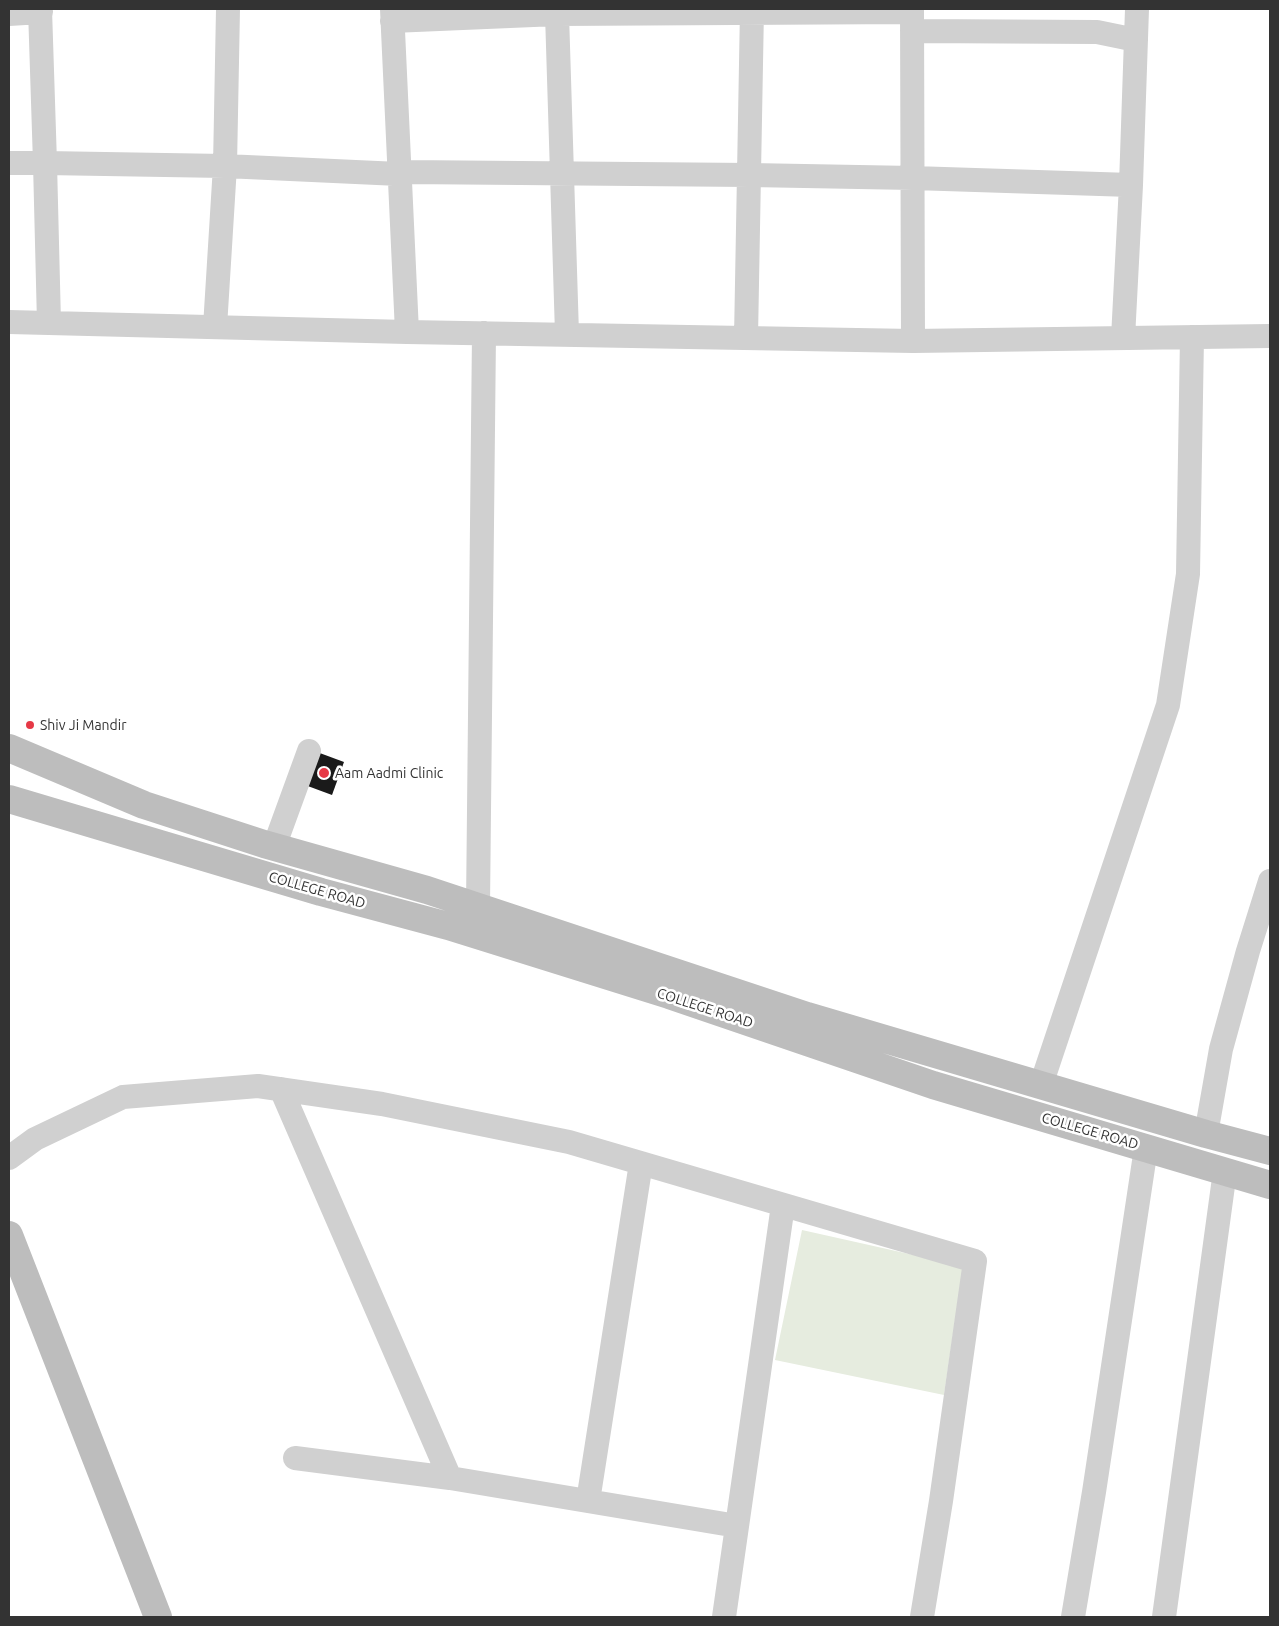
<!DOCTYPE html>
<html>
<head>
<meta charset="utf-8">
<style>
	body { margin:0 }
	#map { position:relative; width:1279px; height:1626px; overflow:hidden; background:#fff; font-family:Ubuntu,sans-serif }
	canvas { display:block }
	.frame { position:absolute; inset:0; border:10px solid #333; pointer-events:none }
</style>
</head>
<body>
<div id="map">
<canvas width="1279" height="1626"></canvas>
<div class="frame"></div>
</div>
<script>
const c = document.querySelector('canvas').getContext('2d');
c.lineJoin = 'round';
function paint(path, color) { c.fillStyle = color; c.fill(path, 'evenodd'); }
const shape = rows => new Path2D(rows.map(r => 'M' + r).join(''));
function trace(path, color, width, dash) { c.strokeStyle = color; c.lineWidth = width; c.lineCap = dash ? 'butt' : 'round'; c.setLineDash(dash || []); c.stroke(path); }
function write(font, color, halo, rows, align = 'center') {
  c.font = font + ' Ubuntu,sans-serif'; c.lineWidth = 5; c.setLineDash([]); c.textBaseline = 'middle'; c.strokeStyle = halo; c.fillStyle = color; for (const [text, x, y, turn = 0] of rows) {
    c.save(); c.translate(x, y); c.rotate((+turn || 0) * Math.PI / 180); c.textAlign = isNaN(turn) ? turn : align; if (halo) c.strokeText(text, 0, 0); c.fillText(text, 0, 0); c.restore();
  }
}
const green = shape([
	[802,1230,963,1266,944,1395,775,1360]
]);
const building = shape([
	[317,752,344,762,332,795,305,785]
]);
const street = shape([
	[40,9,45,163,225,166,215,327],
	[228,9,225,166,399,174,405,172,750,175,913,178,1131,185],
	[392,9,407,332],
	[912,9,913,341],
	[9,14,41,12],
	[392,21,557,14,557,9],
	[912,31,1097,32,1136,40],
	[9,163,45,163,49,323],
	[9,322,407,332,913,341,1270,336],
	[567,334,557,14,912,12],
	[746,338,752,9],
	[1123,338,1131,185,1137,9],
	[274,847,309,751],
	[478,906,484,333],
	[1041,1085,1168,705,1188,574,1192,337],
	[281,1089,450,1478],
	[1206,1134,1221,1049,1248,951,1270,881],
	[9,1158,35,1139,123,1097,258,1086,382,1104,569,1142,975,1261,941,1501,922,1617],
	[295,1458,450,1478,737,1526],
	[588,1501,641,1163],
	[724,1617,783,1205],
	[1073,1617,1094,1492,1146,1148],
	[1164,1617,1225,1171]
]);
const secondary = shape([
	[9,748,144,805,264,844,427,890,807,1016,1206,1134,1270,1151],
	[9,799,321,892,448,926,669,995,933,1085,1270,1185],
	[9,1235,158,1617]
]);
const markers = [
	[30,725,5,"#e63946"],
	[324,773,6,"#e63946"]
];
const poiNames = [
	["Shiv Ji Mandir",40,725],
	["Aam Aadmi Clinic",335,773]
];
const streetNames = [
	["COLLEGE ROAD",317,890,16],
	["COLLEGE ROAD",705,1008,18],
	["COLLEGE ROAD",1090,1131,16]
];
paint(green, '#e6ecdf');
paint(building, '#1a1a1a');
trace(street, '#d0d0d0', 24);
trace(secondary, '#bdbdbd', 28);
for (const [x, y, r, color] of markers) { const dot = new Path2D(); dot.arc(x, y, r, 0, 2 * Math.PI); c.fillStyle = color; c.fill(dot); trace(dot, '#fff', 2); }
write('14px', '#333', '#fff', poiNames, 'left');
write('14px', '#333', '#fff', streetNames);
</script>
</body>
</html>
